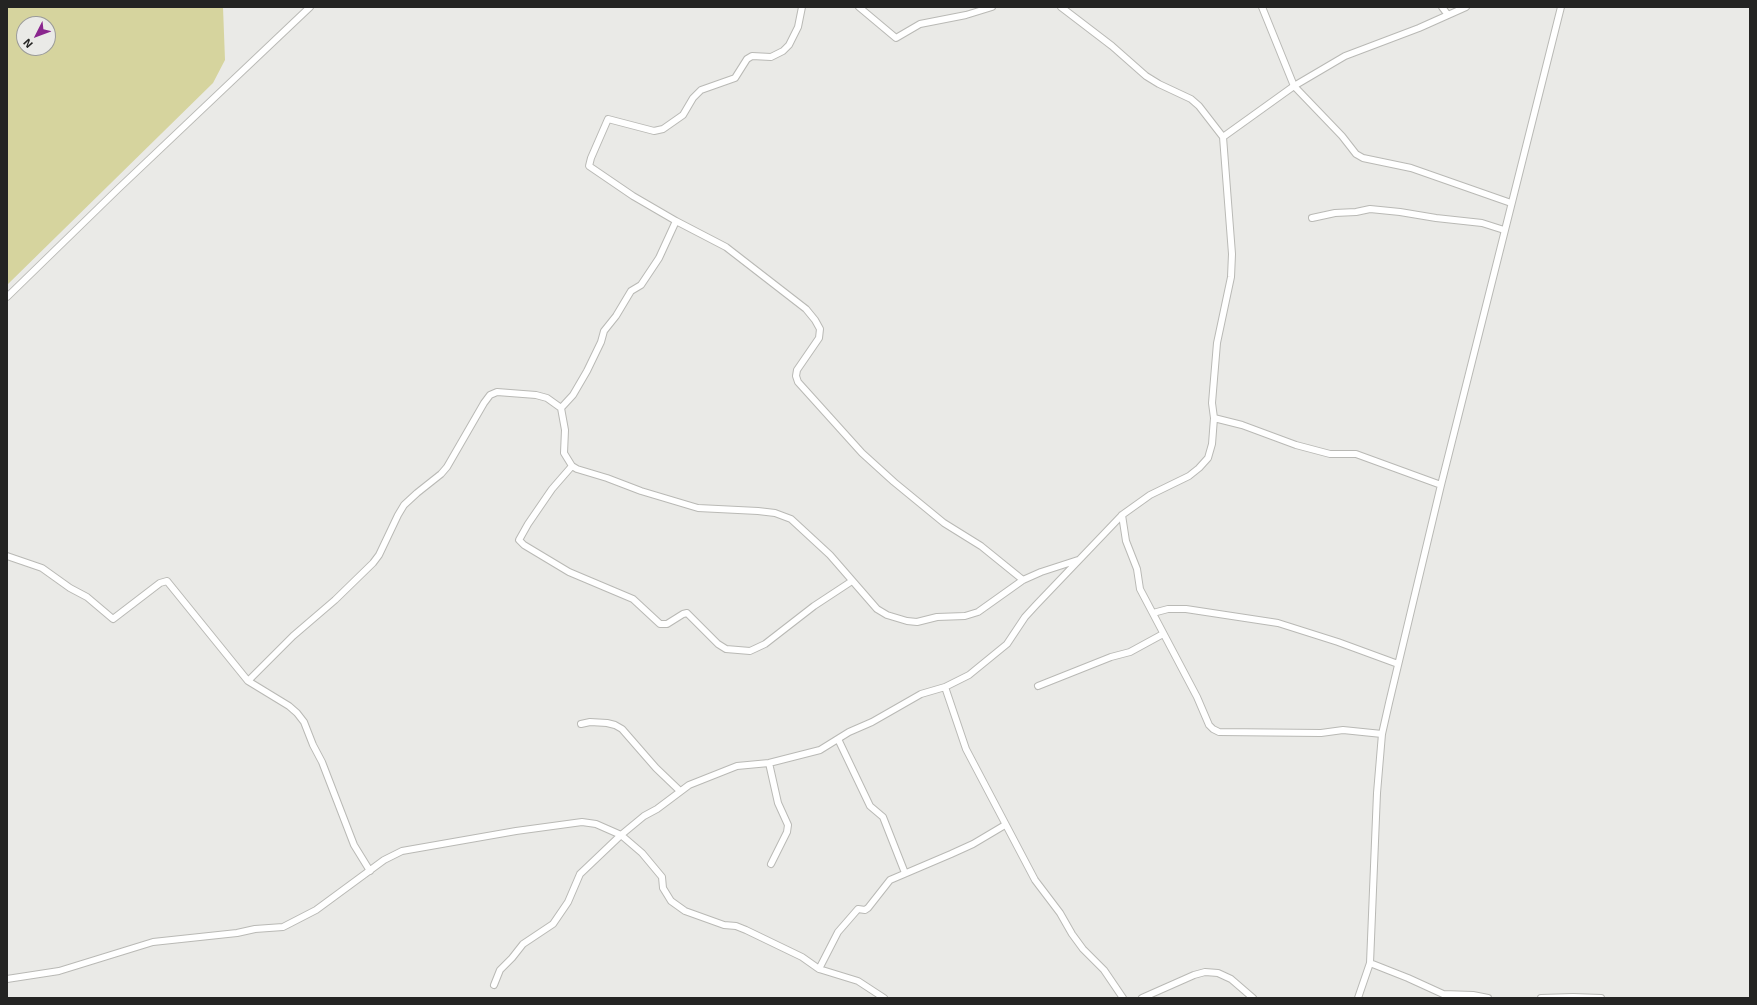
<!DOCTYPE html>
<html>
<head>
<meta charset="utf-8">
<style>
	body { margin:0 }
	#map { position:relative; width:1757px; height:1005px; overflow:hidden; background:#eaeae7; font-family:"Exo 2",sans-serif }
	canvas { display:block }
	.frame { position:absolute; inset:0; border:8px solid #242423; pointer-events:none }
	.north { position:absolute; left:16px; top:16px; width:40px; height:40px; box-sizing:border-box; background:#eaeae7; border:1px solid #9b9b99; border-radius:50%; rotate:228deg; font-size:11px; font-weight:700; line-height:16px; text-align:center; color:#242423 }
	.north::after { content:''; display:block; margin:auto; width:14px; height:18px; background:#8a268e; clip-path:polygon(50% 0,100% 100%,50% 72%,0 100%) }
</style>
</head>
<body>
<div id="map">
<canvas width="1757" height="1005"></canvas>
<div class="frame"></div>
<div class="north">N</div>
</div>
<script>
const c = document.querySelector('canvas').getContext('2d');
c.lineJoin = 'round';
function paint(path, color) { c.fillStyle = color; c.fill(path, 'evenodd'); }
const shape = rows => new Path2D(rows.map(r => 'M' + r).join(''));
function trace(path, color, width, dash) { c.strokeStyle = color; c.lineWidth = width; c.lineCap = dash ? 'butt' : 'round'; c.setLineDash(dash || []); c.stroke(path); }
const green = shape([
	[7,7,223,7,225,60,213,83,7,285],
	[24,24,48,24,48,48,24,48]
]);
const minor = shape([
	[802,7,798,27,789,45,783,51,771,57,752,56,747,59,735,78,701,90,693,98,683,115,663,129,654,131,608,119,591,158,589,166,633,196,676,221,726,247,806,309,815,320,820,329,819,338,797,370,796,376,798,382,862,453,894,482,944,523,981,546,1023,580],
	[859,7,896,38,920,24,966,15,992,7],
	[1262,7,1294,86,1342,136,1356,154,1363,158,1411,168,1511,203],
	[1442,7,1448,15],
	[1223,137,1294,86,1345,56,1419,28,1466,7],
	[1312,218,1335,213,1356,212,1370,209,1400,212,1436,218,1482,223,1504,230],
	[7,297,118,189,310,7],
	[561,408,573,395,587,371,601,342,604,331,616,316,631,291,641,285,659,258,676,221],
	[1214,418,1242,425,1296,445,1330,454,1356,454,1441,485],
	[572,466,552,489,528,524,519,540,524,545,569,572,633,599,660,624,667,624,683,614,687,613,718,644,726,649,750,651,765,644,814,606,852,581],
	[1122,515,1126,541,1137,569,1140,589,1197,697,1209,725,1213,729,1219,732,1321,733,1343,730,1382,734],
	[7,556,42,568,70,588,87,597,113,619,160,583,167,581,248,681,289,706,297,713,304,722,313,745,322,762,354,845,370,871],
	[1153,613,1168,609,1186,609,1278,623,1338,642,1398,664],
	[248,681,293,636,335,600,373,563,379,555,398,515,404,505,417,493,441,474,447,467,484,403,490,395,497,392,536,395,547,398,561,408,565,430,564,453,572,466,577,469,607,478,641,491,698,508,758,511,775,513,791,519,830,555,877,609,887,615,907,621,917,622,937,617,965,616,978,612,1023,580,1041,572,1078,560],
	[1038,686,1111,657,1130,652,1163,634],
	[945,687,966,749,1035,880,1060,913,1072,934,1083,949,1104,970,1123,998],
	[581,724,590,722,607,723,615,725,622,729,656,768,680,791],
	[838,739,870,806,883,817,905,873],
	[769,763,778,803,788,825,787,832,771,864],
	[1370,963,1408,978,1443,994,1473,995,1488,998],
	[819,969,838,932,858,909,865,910,868,908,890,880,951,854,973,844,1005,825],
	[7,979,59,971,153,942,237,933,255,929,283,927,316,910,384,860,402,851,516,831,582,822,596,824,621,835,642,853,662,877,663,888,671,901,685,911,724,925,736,926,746,930,802,957,819,969,858,981,884,998],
	[494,985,500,970,512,958,523,944,553,924,568,902,580,874,621,835,644,816,657,809,689,785,737,766,769,763,820,750,849,732,872,722,921,694,945,687,969,675,1007,644,1025,617,1036,605,1122,515,1150,495,1189,476,1199,468,1208,458,1212,444,1214,418,1212,403,1217,343,1231,277,1232,254,1223,137,1199,106,1191,99,1159,84,1146,76,1112,46,1061,7],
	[1142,998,1194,975,1205,972,1218,973,1231,979,1253,998],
	[1358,998,1370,963,1377,793,1382,734,1389,703,1441,485,1561,7],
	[1541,998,1573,997,1601,998]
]);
paint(green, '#d6d49e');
trace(minor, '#b9b9b5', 8);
trace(minor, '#fff', 6);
</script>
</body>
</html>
